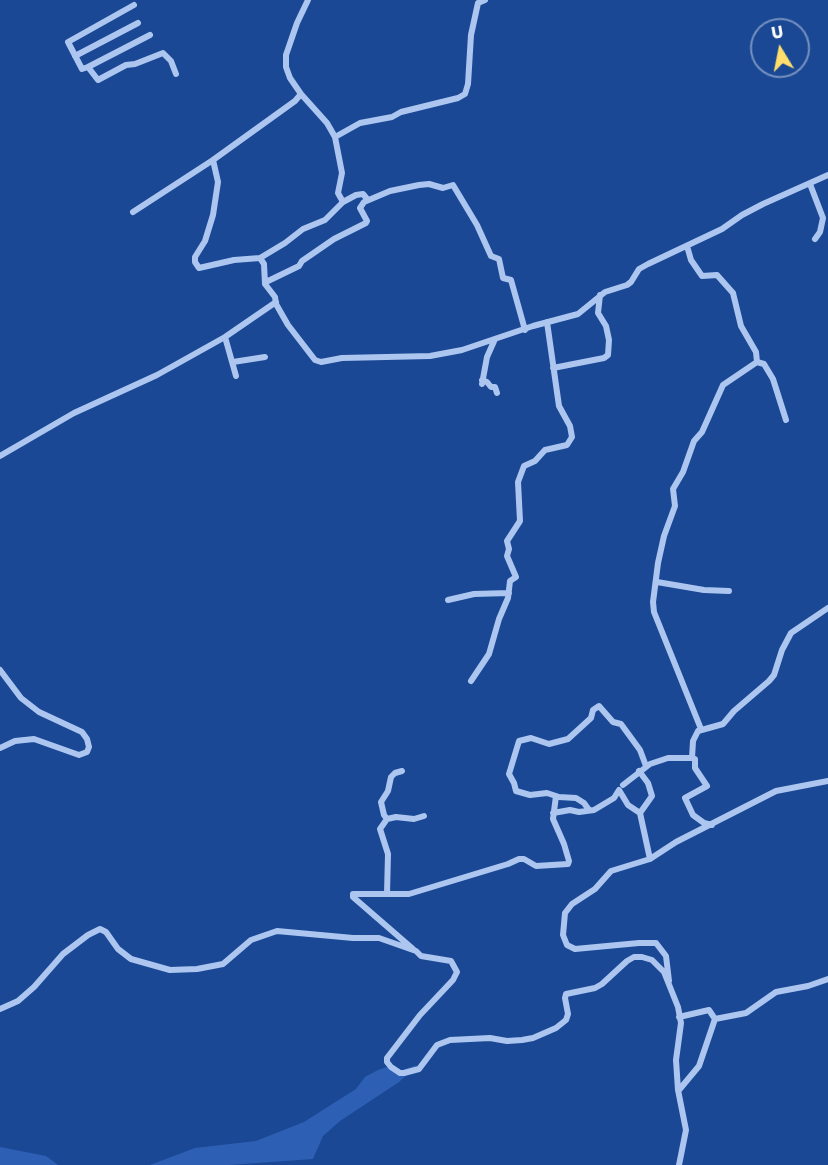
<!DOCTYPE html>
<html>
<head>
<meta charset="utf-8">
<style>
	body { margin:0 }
	#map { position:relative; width:828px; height:1165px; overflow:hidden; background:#1a4895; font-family:"Golos Text",sans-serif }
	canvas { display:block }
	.north { position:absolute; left:750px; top:18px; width:60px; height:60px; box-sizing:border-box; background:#1a4895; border:2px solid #7691bf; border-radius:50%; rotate:350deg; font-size:16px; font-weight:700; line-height:24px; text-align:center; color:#fff }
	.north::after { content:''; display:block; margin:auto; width:21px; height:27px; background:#ffde6b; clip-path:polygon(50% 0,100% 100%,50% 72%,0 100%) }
</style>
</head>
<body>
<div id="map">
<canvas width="828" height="1165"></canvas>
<div class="north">U</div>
</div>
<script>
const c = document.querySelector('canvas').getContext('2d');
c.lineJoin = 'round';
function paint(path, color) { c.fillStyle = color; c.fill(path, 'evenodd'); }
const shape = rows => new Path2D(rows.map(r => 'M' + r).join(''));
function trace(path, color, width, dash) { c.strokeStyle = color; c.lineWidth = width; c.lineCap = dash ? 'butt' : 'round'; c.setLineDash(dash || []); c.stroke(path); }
const green = shape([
	[417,1065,399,1082,340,1121,323,1136,313,1159,229,1165,150,1165,195,1148,256,1141,304,1122,356,1089,365,1077,378,1070,387,1067,400,1071],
	[0,1147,46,1156,58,1165,0,1165]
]);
const street = shape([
	[308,0,297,23,286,55,286,67,290,78,301,94,295,101,213,160,218,182,213,215,205,241,195,257,195,262,199,268,234,260,260,258,264,264,265,284,275,297,276,304,288,325,315,360,321,362,342,358,430,356,462,350,533,326,578,314,605,292,627,285,631,282,639,269,648,264,722,229,742,215,763,204,828,175],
	[134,5,68,42,82,69,88,67,98,80,126,65,135,64,163,53,171,61,176,74],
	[75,56,138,23],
	[88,67,150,35],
	[301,94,327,123,335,137,342,173,338,193,343,202],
	[335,137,360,123,392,117,401,112,458,98,465,94,468,84,471,35,478,3,485,0],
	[810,184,823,218,820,232,815,239],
	[133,212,213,160],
	[687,246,691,260,702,276,717,275,733,293,741,326,756,352,757,362,723,385,702,432,694,441,683,472,673,489,675,506,664,536,658,563,653,602,654,612,701,729],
	[260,258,285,243,303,229,325,220,343,202,356,195,363,194,368,200],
	[266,282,299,266,302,261,334,239,366,223,367,221,360,208,364,202,390,191,419,185,429,184,443,188,453,185,477,225,491,256,499,259,503,278,511,280,525,330],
	[225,337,236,376],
	[233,362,265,357],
	[757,362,764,364,773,379,786,420],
	[553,368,604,358,608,355,609,340,606,326,598,313,600,295],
	[482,380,487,382,491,387,495,387,497,393],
	[482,384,487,357,495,339],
	[0,456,74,413,157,375,225,337,276,302],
	[657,582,704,590,729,591],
	[448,600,474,594,509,593],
	[0,670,21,698,39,712,82,732,87,739,89,747,87,752,79,755,34,739,15,741,0,748],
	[471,681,489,654,499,619,508,598,510,581,516,577,507,556,509,549,507,541,520,521,518,482,524,466,535,461,545,450,567,445,572,437,570,426,559,406,547,322],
	[692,758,695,759,695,768,707,786,685,798,693,815,704,823,712,825],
	[402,771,395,773,391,777,388,791,381,802,384,815,387,819,396,817,414,819,424,816],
	[639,771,648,783,652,796,640,813],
	[623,785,650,764,668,758,692,758,693,741,698,731,723,724,734,711,769,681,774,675,782,650,791,633,828,608],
	[589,810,584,803,576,798,559,797,547,793,530,795,516,791,514,783,509,774,519,741,531,738,549,744,568,739,591,718,593,710,599,706,613,722,621,724,640,750,646,766],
	[553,813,570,810,579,812,594,810,614,798,619,790,628,805,640,813,650,859],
	[387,894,388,854,380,829,387,819],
	[413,949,353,897,353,894,409,894,508,864,519,859,524,859,536,866,568,864,569,861,564,844,553,819,556,796],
	[669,981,666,956,656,943,639,943,575,949,567,945,563,935,565,913,572,904,595,889,611,871,650,859,676,842,776,791,828,781],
	[0,1009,18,1001,34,987,63,954,88,935,100,929,106,932,118,949,131,959,170,970,197,969,223,964,251,940,277,931,353,938,379,938,416,951,421,956,451,961,457,972,453,980,420,1015,387,1058,387,1062,391,1067,400,1073,404,1073,419,1069,437,1045,450,1040,490,1038,507,1041,522,1040,533,1038,556,1028,566,1020,568,1014,565,998,566,994,595,988,602,984,627,961,634,957,642,957,652,960,664,972,678,1007,681,1023,676,1060,678,1090,686,1130,679,1165],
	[679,1017,709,1010,715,1019],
	[679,1090,699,1066,715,1019,746,1013,776,992,808,986,828,979]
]);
paint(green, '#2d60b4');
trace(street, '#acc6f0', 6);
</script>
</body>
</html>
